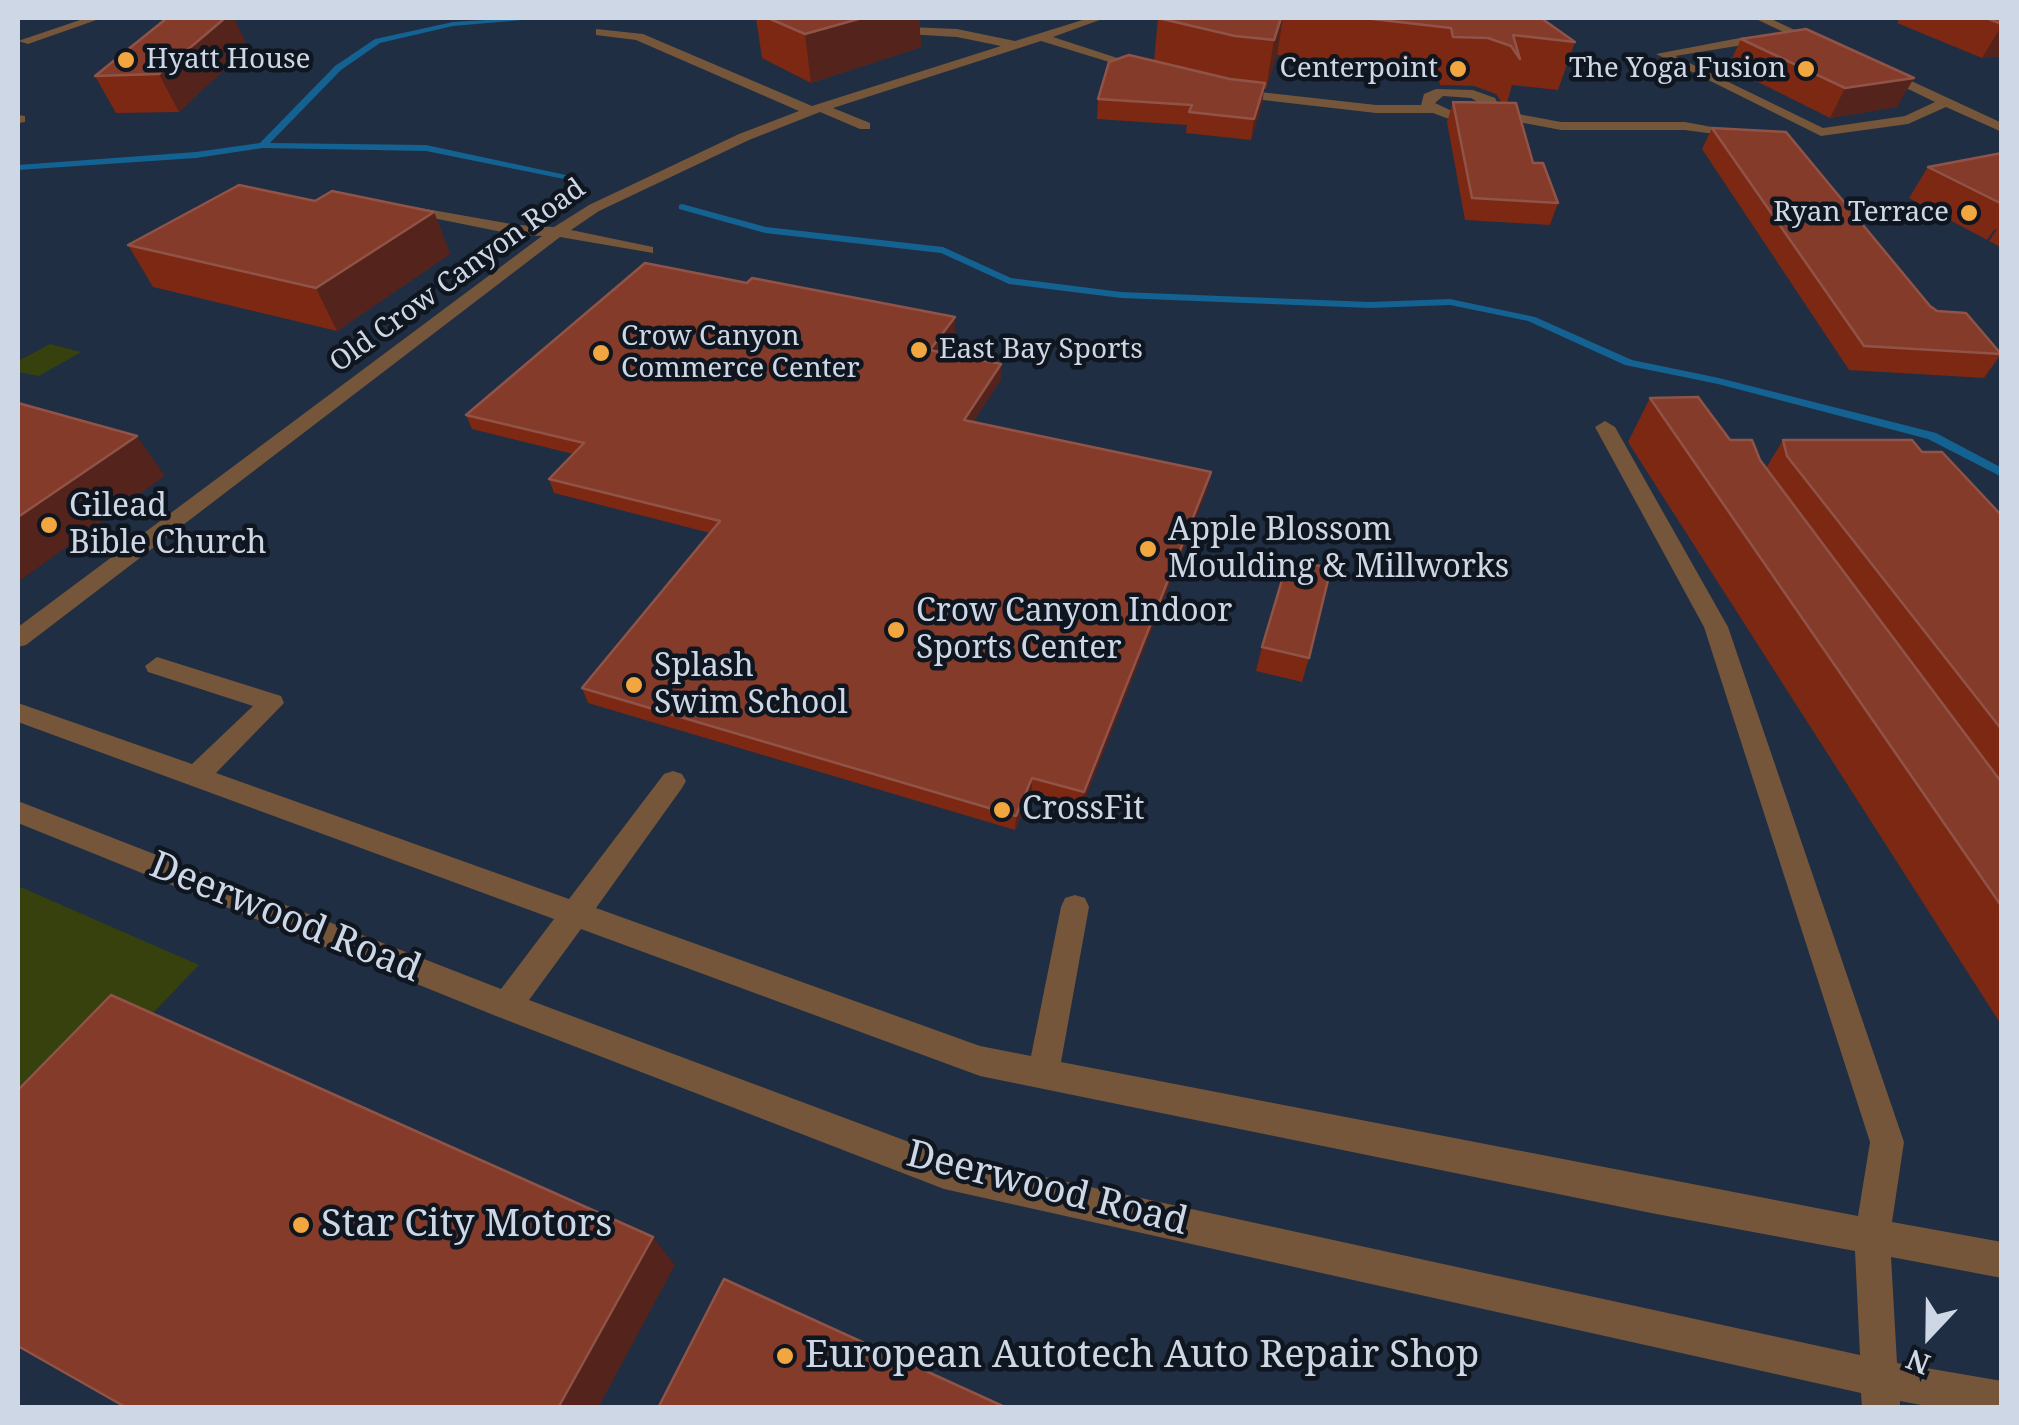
<!DOCTYPE html>
<html>
<head>
<meta charset="utf-8">
<style>
	body { margin:0 }
	#map { position:relative; width:2019px; height:1425px; overflow:hidden; background:#1f2e42; font-family:"Noto Serif",serif }
	canvas { display:block }
	.frame { position:absolute; inset:0; border:20px solid #ced7e5; pointer-events:none }
	.north { position:absolute; left:1879px; top:1285px; width:100px; height:100px; -webkit-text-stroke:8px #0f161f; paint-order:stroke; rotate:202deg; font-size:28px; font-weight:700; line-height:40px; text-align:center; color:#ced7e5 }
	.north::after { content:''; display:block; margin:auto; width:35px; height:45px; background:#ced7e5; clip-path:polygon(50% 0,100% 100%,50% 72%,0 100%) }
</style>
</head>
<body>
<div id="map">
<canvas width="2019" height="1425"></canvas>
<div class="frame"></div>
<div class="north">N</div>
</div>
<script>
const c = document.querySelector('canvas').getContext('2d');
c.lineJoin = 'round';
function paint(path, color) { c.fillStyle = color; c.fill(path, 'evenodd'); }
const shape = rows => new Path2D(rows.map(r => 'M' + r).join(''));
function trace(path, color, width, dash) { c.strokeStyle = color; c.lineWidth = width; c.lineCap = dash ? 'butt' : 'round'; c.setLineDash(dash || []); c.stroke(path); }
function write(font, color, halo, rows, align = 'center') {
  c.font = font + ' "Noto Serif",serif'; c.lineWidth = 9; c.setLineDash([]); c.textBaseline = 'middle'; c.strokeStyle = halo; c.fillStyle = color; for (const [text, x, y, turn = 0] of rows) {
    c.save(); c.translate(x, y); c.rotate((+turn || 0) * Math.PI / 180); c.textAlign = isNaN(turn) ? turn : align; if (halo) c.strokeText(text, 0, 0); c.fillText(text, 0, 0); c.restore();
  }
}
const green = shape([
	[50,344,81,352,39,376,18,372,18,361],
	[18,886,199,965,18,1154]
]);
const stream = shape([
	[519,18,546,18,453,26,380,43,341,70,270,143,426,145,566,175,569,176,569,180,426,151,263,148,196,158,18,170,18,165,196,152,260,143,335,66,375,39,453,22,519,18],
	[682,204,766,227,943,247,1011,278,1121,292,1370,302,1450,299,1535,317,1632,360,1719,378,1936,433,2002,468,2002,477,1928,439,1718,384,1625,365,1528,321,1450,305,1370,308,1121,298,1009,284,941,253,765,233,679,209,679,205,682,204]
]);
const minor = shape([
	[86,18,102,18,28,44,18,41,86,18],
	[1089,18,1105,18,1053,37,1145,67,1145,73,1041,41,833,108,870,123,870,129,860,129,820,112,749,140,599,211,571,230,653,247,653,253,560,237,26,645,18,647,18,627,542,236,517,235,403,212,398,210,398,204,517,225,554,227,589,205,739,134,799,111,636,40,596,35,596,29,643,34,812,106,1001,46,957,37,888,33,884,26,957,29,1015,41,1089,18],
	[1754,18,1769,18,1825,44,1815,47,1754,18],
	[1745,37,1749,44,1675,56,1823,128,1905,116,1935,102,1875,73,1875,67,1879,66,2002,123,2002,132,1946,107,1908,124,1821,136,1656,54,1745,37],
	[1233,89,1376,105,1421,105,1424,94,1436,89,1473,90,1495,98,1502,111,1561,122,1685,122,1744,133,1737,137,1685,130,1561,130,1492,117,1479,122,1449,119,1433,113,1376,113,1228,96,1226,93,1233,89],
	[1443,96,1471,98,1488,108,1477,114,1452,111,1435,103,1443,96],
	[18,115,25,116,25,122,18,123,18,115],
	[1605,421,1615,427,1728,627,1904,1142,1892,1222,2002,1242,2002,1278,1891,1257,1897,1363,2002,1381,2002,1408,1937,1408,1900,1401,1900,1408,1862,1408,1861,1393,944,1189,496,1016,18,823,18,801,501,989,554,919,18,722,18,703,192,764,253,706,148,672,145,666,157,657,281,696,284,703,216,773,569,899,664,774,673,771,682,774,686,781,682,788,596,908,980,1046,1031,1056,1061,907,1065,898,1075,895,1085,898,1089,907,1061,1062,1858,1216,1870,1142,1704,627,1595,427,1605,421],
	[581,929,980,1076,1651,1213,1855,1251,1860,1355,944,1155,529,1000,581,929]
]);
const wall = shape([
	[756,18,919,18,921,47,811,83,762,58],
	[1158,18,1541,18,1575,42,1558,90,1512,85,1507,103,1533,163,1558,203,1550,225,1465,220,1447,122,1453,102,1502,103,1496,94,1474,86,1440,85,1438,75,1277,55,1266,89,1264,88,1262,104,1251,140,1186,133,1187,125,1097,119,1098,99,1154,61],
	[1900,18,2002,18,2002,56,1982,58,1897,23],
	[1741,39,1897,107,1830,118,1728,67],
	[248,47,179,112,116,113,95,76],
	[1712,128,1930,306,2001,354,1984,378,1849,370,1702,149],
	[2002,153,2002,248,1989,241,1997,229,1994,230,1987,240,1909,198,1928,167],
	[434,212,450,254,337,331,153,287,128,245],
	[747,283,955,317,955,332,940,352,1001,364,1001,379,973,422,1208,487,1082,806,1032,792,1015,830,588,703,582,688,710,533,554,493,549,479,573,454,472,429,466,415],
	[1650,398,1730,440,1766,468,1783,440,1922,452,2002,516,2002,1026,1628,442],
	[1262,647,1309,658,1302,682,1256,671]
]);
const shadedWall = shape([
	[225,18,234,18,248,47,179,112,159,74],
	[862,18,919,18,921,47,811,83,805,34],
	[1281,18,1283,18,1277,55,1266,89,1274,40],
	[2002,25,2002,56,1982,58],
	[1914,78,1897,107,1830,118,1845,88],
	[1265,83,1262,104,1251,140,1254,119],
	[434,212,450,254,337,331,316,288],
	[955,317,955,332,931,364,930,350],
	[1001,364,1001,379,965,434,964,420],
	[137,436,165,476,18,582,18,517],
	[1211,472,1208,487,1082,806,1084,792],
	[1032,778,1032,792,1015,830,1016,816],
	[653,1237,675,1265,598,1408,558,1408]
]);
const building = shape([
	[167,18,225,18,159,74,95,76,167,18],
	[768,18,862,18,805,34,768,18],
	[1158,18,1281,18,1274,40,1235,36,1158,18],
	[1364,18,1541,18,1575,42,1513,35,1520,59,1511,46,1488,38,1453,37,1451,28,1364,18],
	[1986,18,2002,18,2002,24,1986,18],
	[1806,29,1914,78,1845,88,1741,39,1806,29],
	[1129,55,1230,79,1265,83,1254,119,1189,112,1192,105,1098,99,1109,62,1129,55],
	[1453,102,1516,103,1533,163,1543,163,1558,203,1472,198,1453,102],
	[1712,128,1786,132,1930,306,1937,311,1966,313,2001,354,1864,346,1712,128],
	[2002,153,2002,204,1928,167,2002,153],
	[239,185,315,201,332,191,434,212,316,288,128,245,239,185],
	[645,263,747,283,752,278,955,317,930,350,1001,364,964,420,1211,472,1084,792,1032,778,1016,816,582,688,720,521,549,479,584,443,466,415,645,263],
	[1698,397,1730,440,1752,440,1760,460,2002,783,2002,907,1650,398,1698,397],
	[18,403,137,436,18,517,18,403],
	[1783,440,1912,440,1922,452,1942,452,2002,516,2002,730,1787,456,1783,440],
	[1288,560,1331,568,1309,658,1262,647,1288,560],
	[111,995,653,1237,558,1408,127,1408,18,1346,18,1090,111,995],
	[724,1279,1007,1408,658,1408,724,1279]
]);
const markers = [
	[126,60,10,"#f1a63f"],
	[1458,69,10,"#f1a63f"],
	[1806,69,10,"#f1a63f"],
	[1969,213,10,"#f1a63f"],
	[919,350,10,"#f1a63f"],
	[601,353,10,"#f1a63f"],
	[49,525,10,"#f1a63f"],
	[1148,549,10,"#f1a63f"],
	[896,630,10,"#f1a63f"],
	[634,685,10,"#f1a63f"],
	[1002,810,10,"#f1a63f"],
	[301,1225,10,"#f1a63f"],
	[785,1356,10,"#f1a63f"]
];
const farPoinames = [
	["Hyatt House",146,60],
	["Centerpoint",1438,69,"right"],
	["The Yoga Fusion",1786,69,"right"],
	["Ryan Terrace",1949,213,"right"],
	["Crow Canyon",621,337],
	["Commerce Center",621,369],
	["East Bay Sports",939,350]
];
const farStreetnames = [
	["Old Crow Canyon Road",458,276,-36]
];
const poiNames = [
	["Gilead",69,507],
	["Bible Church",69,544],
	["Apple Blossom",1168,531],
	["Moulding & Millworks",1168,568],
	["Crow Canyon Indoor",916,612],
	["Sports Center",916,649],
	["Splash",654,667],
	["Swim School",654,704],
	["CrossFit",1022,810]
];
const nearStreetnames = [
	["Deerwood Road",285,918,22],
	["Deerwood Road",1047,1189,14]
];
const nearPoinames = [
	["Star City Motors",321,1225],
	["European Autotech Auto Repair Shop",805,1356]
];
paint(green, '#37410d');
paint(stream, '#146291');
paint(minor, '#75563a');
paint(wall, '#7c2813');
paint(shadedWall, '#53231c');
paint(building, '#853b29');
trace(building, '#905347', 2.5);
for (const [x, y, r, color] of markers) { const dot = new Path2D(); dot.arc(x, y, r, 0, 2 * Math.PI); c.fillStyle = color; c.fill(dot); trace(dot, '#0f161f', 4); }
write('28px', '#ced7e5', '#0f161f', farPoinames, 'left');
write('28px', '#ced7e5', '#0f161f', farStreetnames);
write('32px', '#ced7e5', '#0f161f', poiNames, 'left');
write('38px', '#ced7e5', '#0f161f', nearStreetnames);
write('38px', '#ced7e5', '#0f161f', nearPoinames, 'left');
</script>
</body>
</html>
